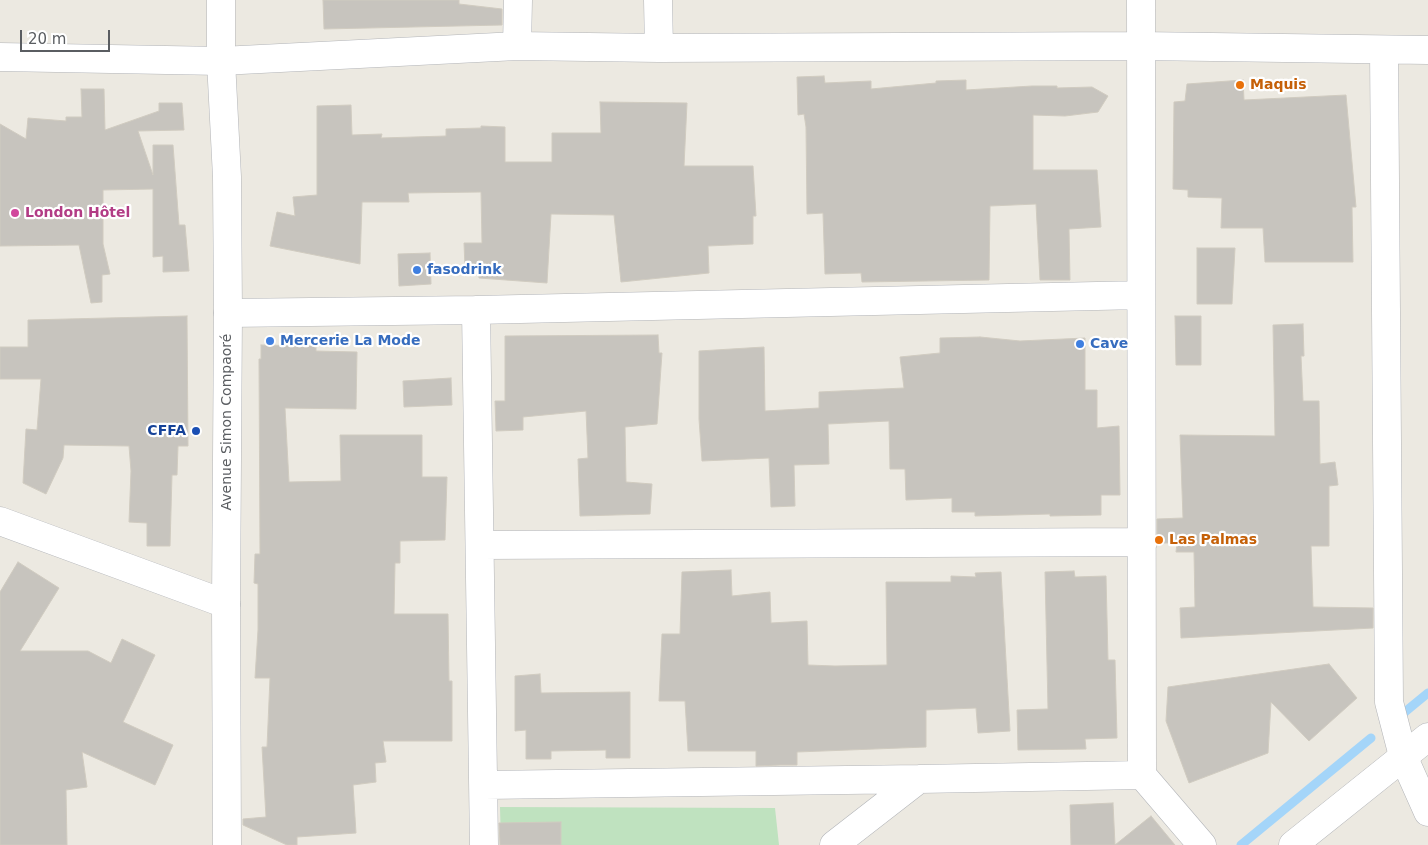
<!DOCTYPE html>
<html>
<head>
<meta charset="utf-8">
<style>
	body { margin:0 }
	#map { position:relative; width:1428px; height:845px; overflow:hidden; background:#ece9e1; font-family:"DejaVu Sans",sans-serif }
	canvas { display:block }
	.scale { position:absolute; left:20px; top:30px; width:90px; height:22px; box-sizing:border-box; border:2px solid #5a5d61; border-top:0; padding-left:6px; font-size:15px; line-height:18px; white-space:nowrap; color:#5a5d61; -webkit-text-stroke:4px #fff; paint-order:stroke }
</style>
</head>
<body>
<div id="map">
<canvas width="1428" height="845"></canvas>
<div class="scale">20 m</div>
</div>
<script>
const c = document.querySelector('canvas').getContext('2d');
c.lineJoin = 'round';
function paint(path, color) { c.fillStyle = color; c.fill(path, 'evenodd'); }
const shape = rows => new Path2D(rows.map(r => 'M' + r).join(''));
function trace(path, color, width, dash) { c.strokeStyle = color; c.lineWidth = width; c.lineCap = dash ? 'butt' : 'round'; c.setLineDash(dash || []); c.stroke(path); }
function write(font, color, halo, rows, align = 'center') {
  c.font = font + ' "DejaVu Sans",sans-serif'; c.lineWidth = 4.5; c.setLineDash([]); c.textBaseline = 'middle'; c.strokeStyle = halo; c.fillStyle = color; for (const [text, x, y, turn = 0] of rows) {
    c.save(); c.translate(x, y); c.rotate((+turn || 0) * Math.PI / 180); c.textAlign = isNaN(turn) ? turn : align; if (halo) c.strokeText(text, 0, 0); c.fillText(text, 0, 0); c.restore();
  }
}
const green = shape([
	[500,807,775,808,779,845,501,845]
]);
const stream = shape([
	[1400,716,1428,693],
	[1241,845,1371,738]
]);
const building = shape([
	[323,0,459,0,459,4,502,9,502,25,324,29,323,0],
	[824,76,825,83,871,81,871,89,936,83,936,81,966,80,966,90,1032,86,1057,86,1057,88,1092,87,1108,96,1098,112,1065,116,1033,115,1033,170,1097,170,1101,227,1069,229,1070,280,1040,280,1036,204,990,206,989,280,862,282,861,273,825,274,823,213,807,214,806,127,804,114,798,115,797,77,824,76],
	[1243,80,1244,100,1346,95,1356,207,1352,207,1353,262,1265,262,1263,228,1221,228,1222,198,1188,197,1188,190,1173,189,1174,102,1185,101,1187,84,1243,80],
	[81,89,104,89,105,130,159,111,159,103,182,103,184,130,138,131,153,175,153,145,173,145,179,225,185,225,189,271,163,272,163,256,153,257,153,189,103,190,103,244,110,274,102,275,102,302,91,303,79,245,0,246,0,124,26,139,28,118,66,121,66,117,82,117,81,89],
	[600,102,687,103,684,166,753,166,756,216,753,216,753,244,708,246,709,273,621,282,614,215,551,214,547,283,479,278,478,268,465,268,464,243,482,243,481,192,408,193,409,202,362,202,360,264,270,246,277,212,295,216,293,197,317,195,317,106,351,105,352,135,382,134,381,138,446,136,446,129,481,128,481,126,505,127,505,162,552,162,552,133,601,133,600,102],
	[1197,248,1235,248,1232,304,1197,304,1197,248],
	[430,253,431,284,399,286,398,254,430,253],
	[187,316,188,446,178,446,177,475,172,475,170,546,147,546,147,523,129,522,131,471,129,446,64,445,63,458,46,494,23,483,26,429,37,430,41,379,0,379,0,347,28,347,28,320,187,316],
	[1175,316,1201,316,1201,365,1176,365,1175,316],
	[1303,324,1304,356,1301,356,1303,401,1319,401,1320,464,1335,462,1338,485,1329,486,1329,546,1311,546,1313,607,1373,608,1373,628,1181,638,1180,608,1195,607,1194,552,1176,552,1177,543,1159,543,1157,537,1157,519,1183,518,1180,435,1275,436,1273,325,1303,324],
	[658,335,659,353,662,353,657,424,625,427,626,482,652,484,650,514,580,516,578,459,588,458,586,411,523,417,523,430,496,431,495,401,505,401,505,336,658,335],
	[980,337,1020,341,1085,338,1085,390,1097,390,1097,428,1119,426,1120,495,1101,495,1101,515,1050,516,1050,514,975,516,975,512,952,512,952,498,906,500,905,469,890,469,889,421,828,424,829,464,794,465,795,506,771,507,769,458,702,461,699,419,699,351,764,347,765,411,819,408,819,392,904,388,900,357,940,353,940,338,980,337],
	[261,345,316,346,316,351,357,352,356,409,285,408,289,482,341,481,340,435,422,435,422,477,447,477,445,540,400,541,400,563,395,563,394,614,448,614,449,681,452,681,452,741,383,741,386,762,375,763,376,782,353,785,356,833,297,837,297,845,287,845,243,825,243,819,266,817,262,747,267,747,270,678,255,678,258,630,258,584,254,583,255,554,260,554,259,359,261,359,261,345],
	[451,378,452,405,404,407,403,381,451,378],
	[18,562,59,588,20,651,88,651,111,663,122,639,155,655,123,722,173,745,155,785,82,752,87,787,66,790,67,845,0,845,0,592,18,562],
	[731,570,732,596,770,592,771,623,807,621,808,665,835,666,887,665,886,582,951,582,951,576,976,577,975,573,1001,572,1010,731,978,733,976,708,926,710,926,747,797,752,797,765,780,765,756,766,756,751,688,751,685,701,659,701,662,634,680,634,682,572,731,570],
	[1074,571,1075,577,1106,576,1108,660,1115,660,1117,738,1085,739,1086,749,1018,750,1017,710,1048,709,1045,572,1074,571],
	[1329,664,1357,698,1309,741,1271,702,1268,753,1189,783,1166,721,1168,687,1329,664],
	[540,674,541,693,630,692,630,758,606,758,606,750,551,751,551,759,526,759,526,730,515,731,515,676,540,674],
	[1113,803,1115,845,1071,845,1070,805,1113,803],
	[1151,816,1175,845,1115,845,1151,816],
	[561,822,561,845,500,845,499,823,561,822]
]);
const minor = shape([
	[658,0,659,48],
	[1141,0,1142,775,1202,845],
	[517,46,518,0],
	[1384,51,1389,702,1403,756,1428,812],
	[0,57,221,61,517,46,659,48,1140,46,1428,50],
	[476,310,484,845],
	[228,313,476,310,1141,295],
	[0,521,226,604],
	[480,545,1143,542],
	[485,785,919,779],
	[834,845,919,779,1142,775]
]);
const tertiary = shape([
	[221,0,221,61,227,177,228,313,226,604,227,845],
	[1293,845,1428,737]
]);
const markers = [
	[1240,85,5,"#e8710a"],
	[15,213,5,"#d1479c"],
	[417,270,5,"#3f7fe0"],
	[270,341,5,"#3f7fe0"],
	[1080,344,5,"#3f7fe0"],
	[196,431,5,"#1a4fb4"],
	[1159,540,5,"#e8710a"]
];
const foodNames = [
	["Maquis",1250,85],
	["Las Palmas",1169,540]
];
const hotelNames = [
	["London Hôtel",25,213]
];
const shopNames = [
	["fasodrink",427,270],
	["Mercerie La Mode",280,341],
	["Cave",1090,344]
];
const streetNames = [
	["Avenue Simon Compaoré",227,422,-90]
];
const transitNames = [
	["CFFA",186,431]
];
paint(green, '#bfe2bf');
trace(stream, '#a4d5f9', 9);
paint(building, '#c7c4be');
trace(building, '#d0cbc0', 1);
trace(minor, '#b2b4b8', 29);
trace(tertiary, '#b2b4b8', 29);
trace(minor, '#fff', 28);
trace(tertiary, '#fff', 28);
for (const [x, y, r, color] of markers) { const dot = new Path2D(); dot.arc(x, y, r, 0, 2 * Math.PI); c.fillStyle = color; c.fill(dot); trace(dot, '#fff', 2); }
write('bold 14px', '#c56008', '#fff', foodNames, 'left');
write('bold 14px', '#b23c85', '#fff', hotelNames, 'left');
write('bold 14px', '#366cbe', '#fff', shopNames, 'left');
write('14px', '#5a5d61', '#fff', streetNames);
write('bold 14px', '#164399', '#fff', transitNames, 'right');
</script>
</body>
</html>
